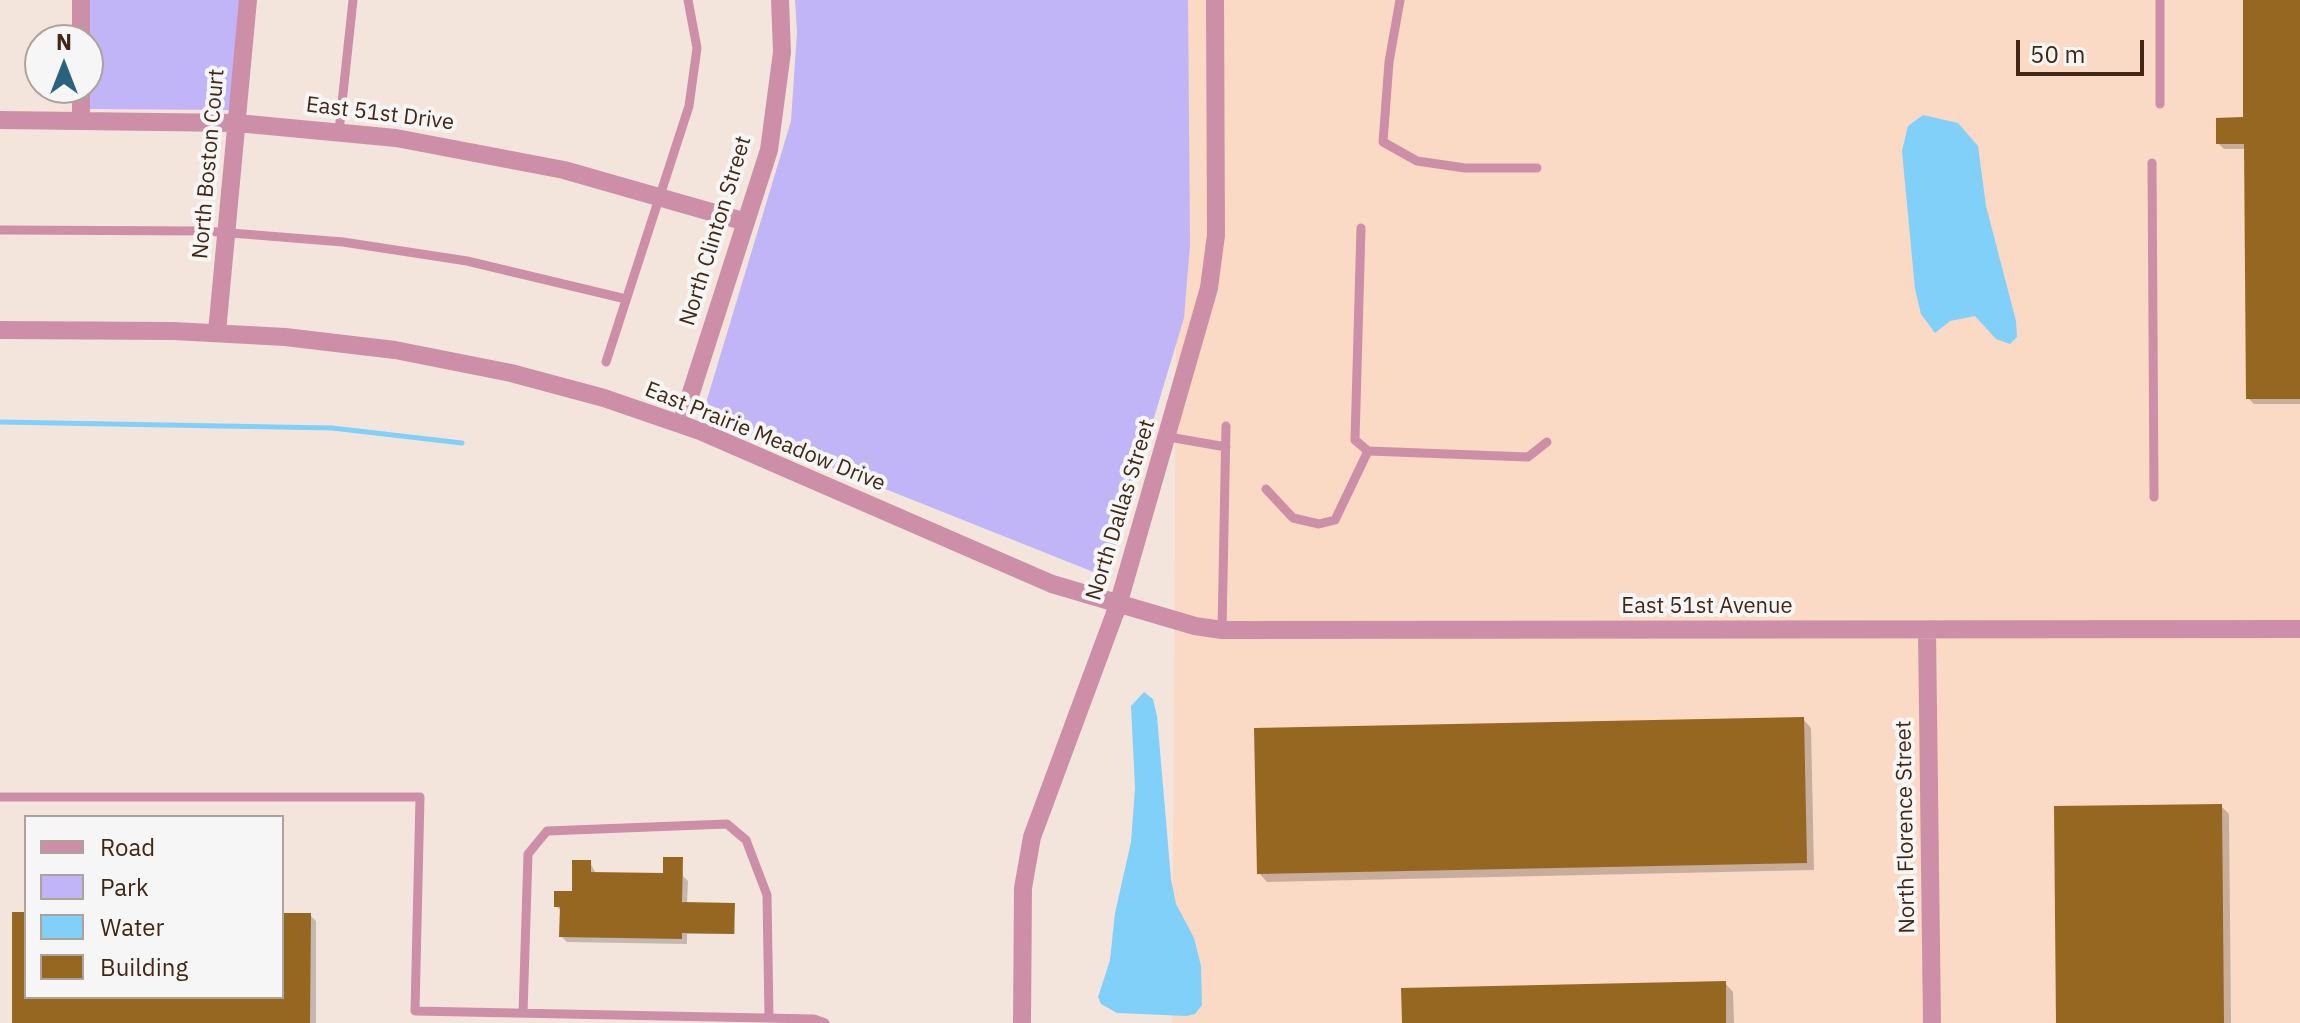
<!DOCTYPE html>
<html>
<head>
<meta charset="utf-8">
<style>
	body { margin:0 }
	#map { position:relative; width:2300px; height:1023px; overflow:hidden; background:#f4e5dc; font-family:"IBM Plex Sans",sans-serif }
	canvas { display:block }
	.legend { position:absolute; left:24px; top:815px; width:260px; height:184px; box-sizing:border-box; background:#f6f6f6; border:2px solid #aea39c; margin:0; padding:10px 14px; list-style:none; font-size:24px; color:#432715 }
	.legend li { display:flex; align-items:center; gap:16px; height:40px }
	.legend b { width:40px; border:2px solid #aea39c }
	.north { position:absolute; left:24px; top:24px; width:80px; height:80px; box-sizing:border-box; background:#f6f6f6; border:2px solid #aea39c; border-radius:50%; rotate:0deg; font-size:22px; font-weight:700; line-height:32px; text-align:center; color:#432715 }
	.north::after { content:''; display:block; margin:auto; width:28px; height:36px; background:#2b627d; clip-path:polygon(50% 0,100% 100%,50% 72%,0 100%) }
	.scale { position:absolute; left:2016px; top:40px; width:128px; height:36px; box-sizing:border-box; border:4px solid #432715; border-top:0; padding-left:10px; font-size:24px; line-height:28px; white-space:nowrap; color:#432715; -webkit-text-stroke:6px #f6f6f6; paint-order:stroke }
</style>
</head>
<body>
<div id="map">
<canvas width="2300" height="1023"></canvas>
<ul class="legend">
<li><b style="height:10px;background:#cd8fa8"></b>Road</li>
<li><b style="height:22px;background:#c1b4f7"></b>Park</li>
<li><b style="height:22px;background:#81d0fa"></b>Water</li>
<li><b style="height:22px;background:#966721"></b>Building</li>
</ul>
<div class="north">N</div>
<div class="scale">50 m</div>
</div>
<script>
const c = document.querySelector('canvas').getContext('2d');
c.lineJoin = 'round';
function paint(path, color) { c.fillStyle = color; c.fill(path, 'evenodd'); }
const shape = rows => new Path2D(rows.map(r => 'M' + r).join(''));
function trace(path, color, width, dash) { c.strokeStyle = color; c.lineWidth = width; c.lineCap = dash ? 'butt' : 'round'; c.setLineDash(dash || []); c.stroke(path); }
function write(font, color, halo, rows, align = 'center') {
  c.font = font + ' "IBM Plex Sans",sans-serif'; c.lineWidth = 8; c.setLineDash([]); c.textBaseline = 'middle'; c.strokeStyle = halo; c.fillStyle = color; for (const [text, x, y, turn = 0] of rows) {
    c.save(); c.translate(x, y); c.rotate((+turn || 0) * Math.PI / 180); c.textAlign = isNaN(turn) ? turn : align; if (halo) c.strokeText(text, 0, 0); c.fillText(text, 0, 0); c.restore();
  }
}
const built = shape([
	[1178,0,2300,0,2300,1023,1172,1023]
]);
const green = shape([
	[84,0,241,0,229,110,82,109,88,88],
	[795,0,1188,0,1190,245,1184,318,1106,577,702,416,791,121,797,32]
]);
const water = shape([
	[1923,115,1958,123,1978,146,1986,206,2016,321,2017,337,2010,344,1996,339,1975,316,1950,321,1935,333,1921,314,1915,289,1902,151,1908,126],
	[1144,692,1153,699,1157,716,1171,879,1176,904,1194,938,1201,966,1202,1005,1195,1014,1187,1016,1117,1013,1101,1004,1098,997,1110,960,1115,913,1131,842,1135,788,1131,706]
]);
const shadow = shape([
	[2245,0,2300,0,2300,404,2254,404,2248,398,2246,149,2224,149,2218,143,2245,119],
	[1803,719,1811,728,1814,870,1267,882,1259,873],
	[2221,806,2229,814,2231,1023,2058,1023],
	[682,859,683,876,688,881,687,904,734,905,735,934,687,934,687,944,567,942,561,936,562,912,556,906,574,893,590,862,596,874,668,875],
	[26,914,26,997,282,997,282,915,310,915,316,921,316,1023,14,1023],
	[1725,983,1733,992,1734,1023,1404,1023]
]);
const stream = shape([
	[0,422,332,428,462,443]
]);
const building = shape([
	[2243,0,2300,0,2300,399,2246,399,2244,144,2216,144,2216,118,2243,117],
	[1804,717,1807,863,1257,874,1254,728],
	[2222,804,2224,1023,2056,1023,2054,806],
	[663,857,683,857,682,902,735,903,734,934,682,933,682,939,559,937,560,907,554,907,554,891,572,891,572,860,591,860,591,872,663,873],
	[12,912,26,912,26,997,282,997,282,913,311,913,310,1023,12,1023],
	[1726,981,1726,1023,1402,1023,1401,988]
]);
const lane = shape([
	[1400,0,1389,62,1383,142,1417,161,1465,168,1537,168],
	[2160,0,2160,104],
	[339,131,353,0],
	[2152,163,2154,497],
	[1361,228,1355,440,1368,451,1528,457,1547,442],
	[0,230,206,231,343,242,467,261,626,299],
	[606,362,689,106,697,48,688,0],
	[1169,437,1226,447],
	[1266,489,1293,518,1319,524,1335,520,1368,451],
	[1222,630,1226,426],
	[0,797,420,797,415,1011,814,1019,825,1023],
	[523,1013,528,854,547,831,727,824,746,840,767,895,769,1018]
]);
const street = shape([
	[81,0,81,40],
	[81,88,81,121],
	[0,120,237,123,396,138,564,170,746,222],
	[0,330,174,331,285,337,395,350,511,373,604,398,700,431,1052,584,1195,626,1222,630,2300,629],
	[217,332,248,0],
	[681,424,769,150,782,52,780,0],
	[1927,631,1932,1023],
	[1022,1023,1023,888,1032,837,1118,605,1209,288,1216,235,1215,0]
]);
const streetNames = [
	["East 51st Drive",380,114,7],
	["North Boston Court",209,164,-85],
	["North Clinton Street",716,231,-73],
	["East Prairie Meadow Drive",765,437,22],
	["North Dallas Street",1121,510,-73],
	["East 51st Avenue",1707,607],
	["North Florence Street",1906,827,-91]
];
paint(built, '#fad9c5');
paint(green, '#c1b4f7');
paint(water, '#81d0fa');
paint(shadow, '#0003');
trace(stream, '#81d0fa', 5);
paint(building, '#966721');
trace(lane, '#cd8fa8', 9);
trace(street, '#cd8fa8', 18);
write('22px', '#432715', '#f6f6f6', streetNames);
</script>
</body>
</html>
